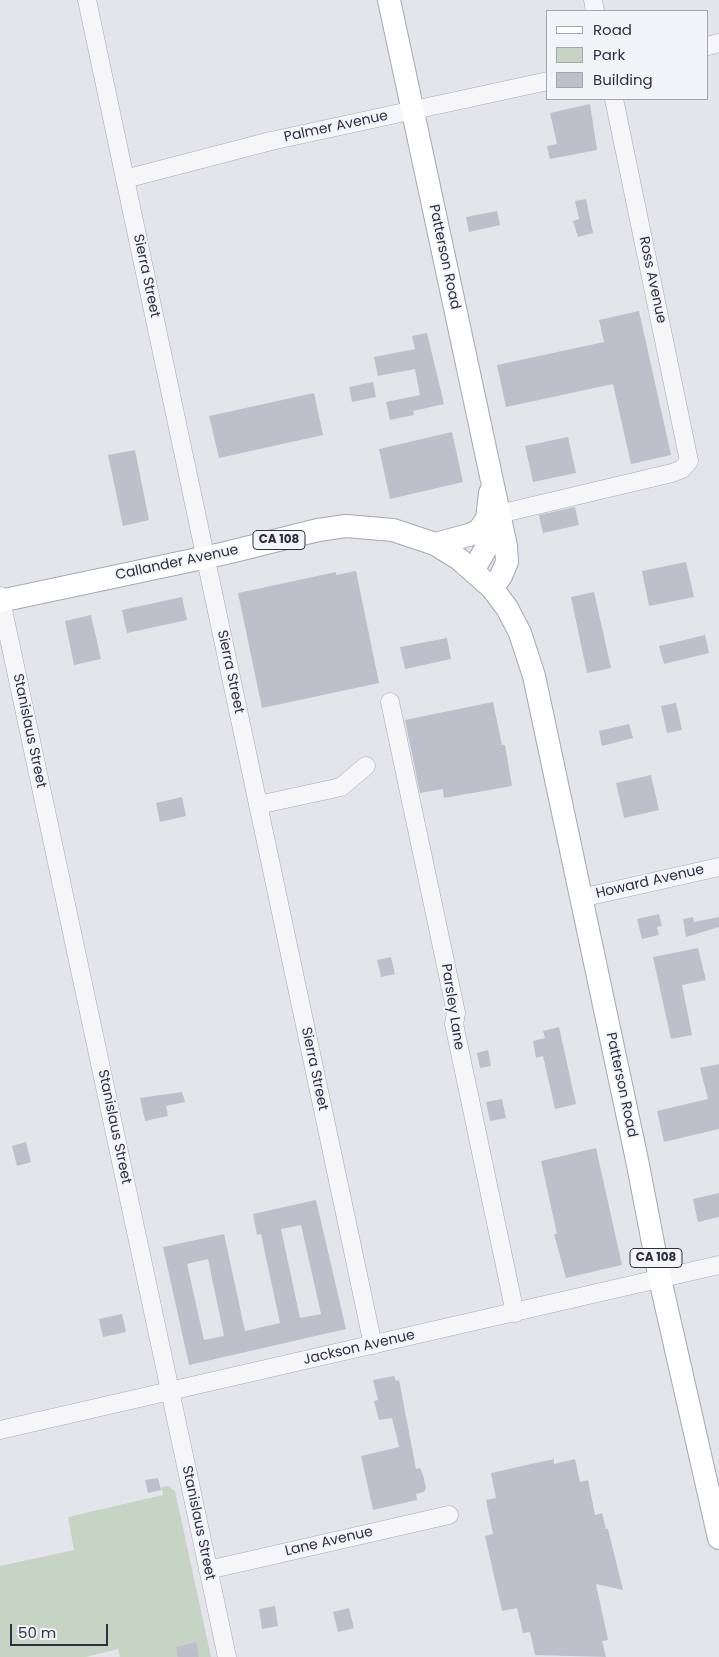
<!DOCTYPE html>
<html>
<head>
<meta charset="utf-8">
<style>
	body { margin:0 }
	#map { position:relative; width:719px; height:1657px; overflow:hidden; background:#e3e5eb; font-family:Poppins,sans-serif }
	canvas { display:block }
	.legend { position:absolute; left:546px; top:10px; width:162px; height:90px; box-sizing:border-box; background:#f3f4f8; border:1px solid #a3a6af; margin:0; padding:6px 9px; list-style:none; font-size:15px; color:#2b3042 }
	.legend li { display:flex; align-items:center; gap:10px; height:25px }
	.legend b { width:25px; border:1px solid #a3a6af }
	.scale { position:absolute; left:10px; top:1624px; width:98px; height:22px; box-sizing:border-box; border:2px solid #2b3042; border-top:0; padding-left:6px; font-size:15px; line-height:18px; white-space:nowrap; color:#2b3042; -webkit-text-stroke:4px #f3f4f8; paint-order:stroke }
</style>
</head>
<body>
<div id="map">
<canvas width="719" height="1657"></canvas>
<ul class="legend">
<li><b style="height:6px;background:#fff"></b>Road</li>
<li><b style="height:14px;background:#c6d4c4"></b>Park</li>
<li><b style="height:14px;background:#bdc0ca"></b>Building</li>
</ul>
<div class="scale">50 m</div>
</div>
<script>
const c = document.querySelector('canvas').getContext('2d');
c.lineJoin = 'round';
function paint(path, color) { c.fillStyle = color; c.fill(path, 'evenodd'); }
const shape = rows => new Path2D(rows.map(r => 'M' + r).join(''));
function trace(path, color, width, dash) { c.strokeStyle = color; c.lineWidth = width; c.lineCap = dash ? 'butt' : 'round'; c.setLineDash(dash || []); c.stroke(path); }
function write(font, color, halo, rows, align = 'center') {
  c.font = font + ' Poppins,sans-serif'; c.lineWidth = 4; c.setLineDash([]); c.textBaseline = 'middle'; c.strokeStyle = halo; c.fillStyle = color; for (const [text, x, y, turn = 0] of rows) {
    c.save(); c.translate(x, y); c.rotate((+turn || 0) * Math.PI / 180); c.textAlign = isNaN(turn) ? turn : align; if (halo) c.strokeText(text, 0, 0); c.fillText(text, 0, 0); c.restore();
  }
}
const green = shape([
	[168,1486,175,1491,211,1657,120,1657,118,1649,86,1657,0,1657,0,1566,74,1550,68,1517,163,1495,161,1487]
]);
const building = shape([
	[590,104,597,150,550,159,547,146,557,144,550,113],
	[586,199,593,233,578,237,573,221,579,219,575,201],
	[497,211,500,225,469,232,466,217],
	[639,311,671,455,631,464,613,384,506,407,497,365,604,342,599,320],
	[427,333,444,404,413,411,414,415,390,420,386,402,420,395,415,369,378,376,374,357,415,349,412,336],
	[373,382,376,397,352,402,349,387],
	[314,393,323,435,219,458,209,416],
	[452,432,463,482,390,499,379,449],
	[568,437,576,473,533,482,525,446],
	[135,450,149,520,123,526,108,455],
	[575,507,579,525,543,533,539,515],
	[686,562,694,597,649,606,642,571],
	[356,571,379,683,262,708,238,593,336,572,336,575],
	[594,592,611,668,587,673,571,597],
	[182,597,187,620,127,633,122,610],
	[91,615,101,659,74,665,65,621],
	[705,635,709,653,664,664,659,646],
	[447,638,451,659,405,669,400,647],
	[493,702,502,745,505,745,512,786,444,798,443,789,420,793,405,720],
	[676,703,682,730,667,733,661,706],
	[629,724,633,738,602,746,599,731],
	[651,775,659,810,624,818,616,783],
	[182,797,186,816,160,822,156,803],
	[659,914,662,926,657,927,659,935,642,939,637,919],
	[693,917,694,922,719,917,719,927,686,937,683,919],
	[698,948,706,980,682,985,692,1035,671,1039,653,957],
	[391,957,395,974,381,977,377,960],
	[559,1027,576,1104,555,1109,543,1056,536,1058,533,1041,545,1038,543,1031],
	[488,1050,491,1066,480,1068,477,1053],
	[719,1064,719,1129,664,1142,657,1111,708,1099,700,1068],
	[182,1092,185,1102,166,1106,168,1116,145,1121,140,1098],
	[502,1099,506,1118,490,1121,486,1102],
	[26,1142,31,1162,17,1166,12,1146],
	[596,1148,622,1265,566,1278,554,1234,557,1234,541,1161],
	[719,1193,719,1217,698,1222,693,1199],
	[316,1200,346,1329,189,1365,163,1247,224,1234,245,1331,280,1323,261,1234,257,1235,253,1214],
	[301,1225,321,1314,300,1318,281,1229],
	[208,1259,224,1336,204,1340,187,1264],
	[122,1314,126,1332,103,1337,99,1319],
	[394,1376,396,1381,399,1380,401,1390,416,1469,420,1468,423,1475,426,1488,424,1492,416,1494,417,1500,373,1510,361,1456,399,1447,392,1418,379,1420,374,1401,378,1400,373,1380],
	[554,1459,554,1464,575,1459,580,1482,588,1480,595,1515,602,1513,606,1529,608,1529,623,1590,596,1584,608,1640,602,1641,606,1657,535,1655,530,1632,523,1633,517,1608,502,1611,485,1536,493,1534,486,1500,496,1498,491,1473],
	[158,1478,161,1490,148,1493,145,1480],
	[275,1606,278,1626,262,1629,259,1609],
	[349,1608,354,1628,338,1632,333,1612],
	[196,1642,199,1657,178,1657,176,1647]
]);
const minor = shape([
	[87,0,373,1345],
	[593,0,595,11],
	[708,46,719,43],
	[125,179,271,141,548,81],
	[499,514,672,473,682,469,689,461,614,99],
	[0,596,227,1657],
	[390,702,456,1013,454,1024,515,1313],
	[258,805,341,787,366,766],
	[581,898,719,867],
	[0,1430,719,1265],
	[208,1570,449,1515]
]);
const major = shape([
	[389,0,506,546,507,562,501,576,492,588],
	[435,544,469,535,479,530,487,519,490,493],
	[473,571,491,539,499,515],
	[0,601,226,553,318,530,346,526,393,530,435,544,459,559,492,588,507,608,520,633,534,676,637,1160,660,1279,719,1538]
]);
const shields = [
	[279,540,52],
	[656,1258,52]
];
const shieldNames = [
	["CA 108",279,540],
	["CA 108",656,1258]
];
const streetNames = [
	["Palmer Avenue",336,127,-12],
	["Patterson Road",444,257,78],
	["Sierra Street",146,276,78],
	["Ross Avenue",652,280,78],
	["Callander Avenue",177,563,-12],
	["Sierra Street",230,672,78],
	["Stanislaus Street",29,731,78],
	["Howard Avenue",650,882,-13],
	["Parsley Lane",452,1007,81],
	["Sierra Street",314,1069,78],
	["Patterson Road",621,1085,78],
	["Stanislaus Street",114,1127,78],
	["Jackson Avenue",359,1348,-13],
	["Stanislaus Street",198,1523,78],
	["Lane Avenue",329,1542,-13]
];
paint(green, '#c6d4c4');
paint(building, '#bdc0ca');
trace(minor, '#a8abb5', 19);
trace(major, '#a3a8b6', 24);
trace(minor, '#f6f6f9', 18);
trace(major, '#fff', 22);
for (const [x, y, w] of shields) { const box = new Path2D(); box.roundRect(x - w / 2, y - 9.5, w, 19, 4); c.fillStyle = '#f3f4f8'; c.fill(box); trace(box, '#2b3042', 1); }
write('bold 12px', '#2b3042', null, shieldNames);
write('14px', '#2b3042', '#f3f4f8', streetNames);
</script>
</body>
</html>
